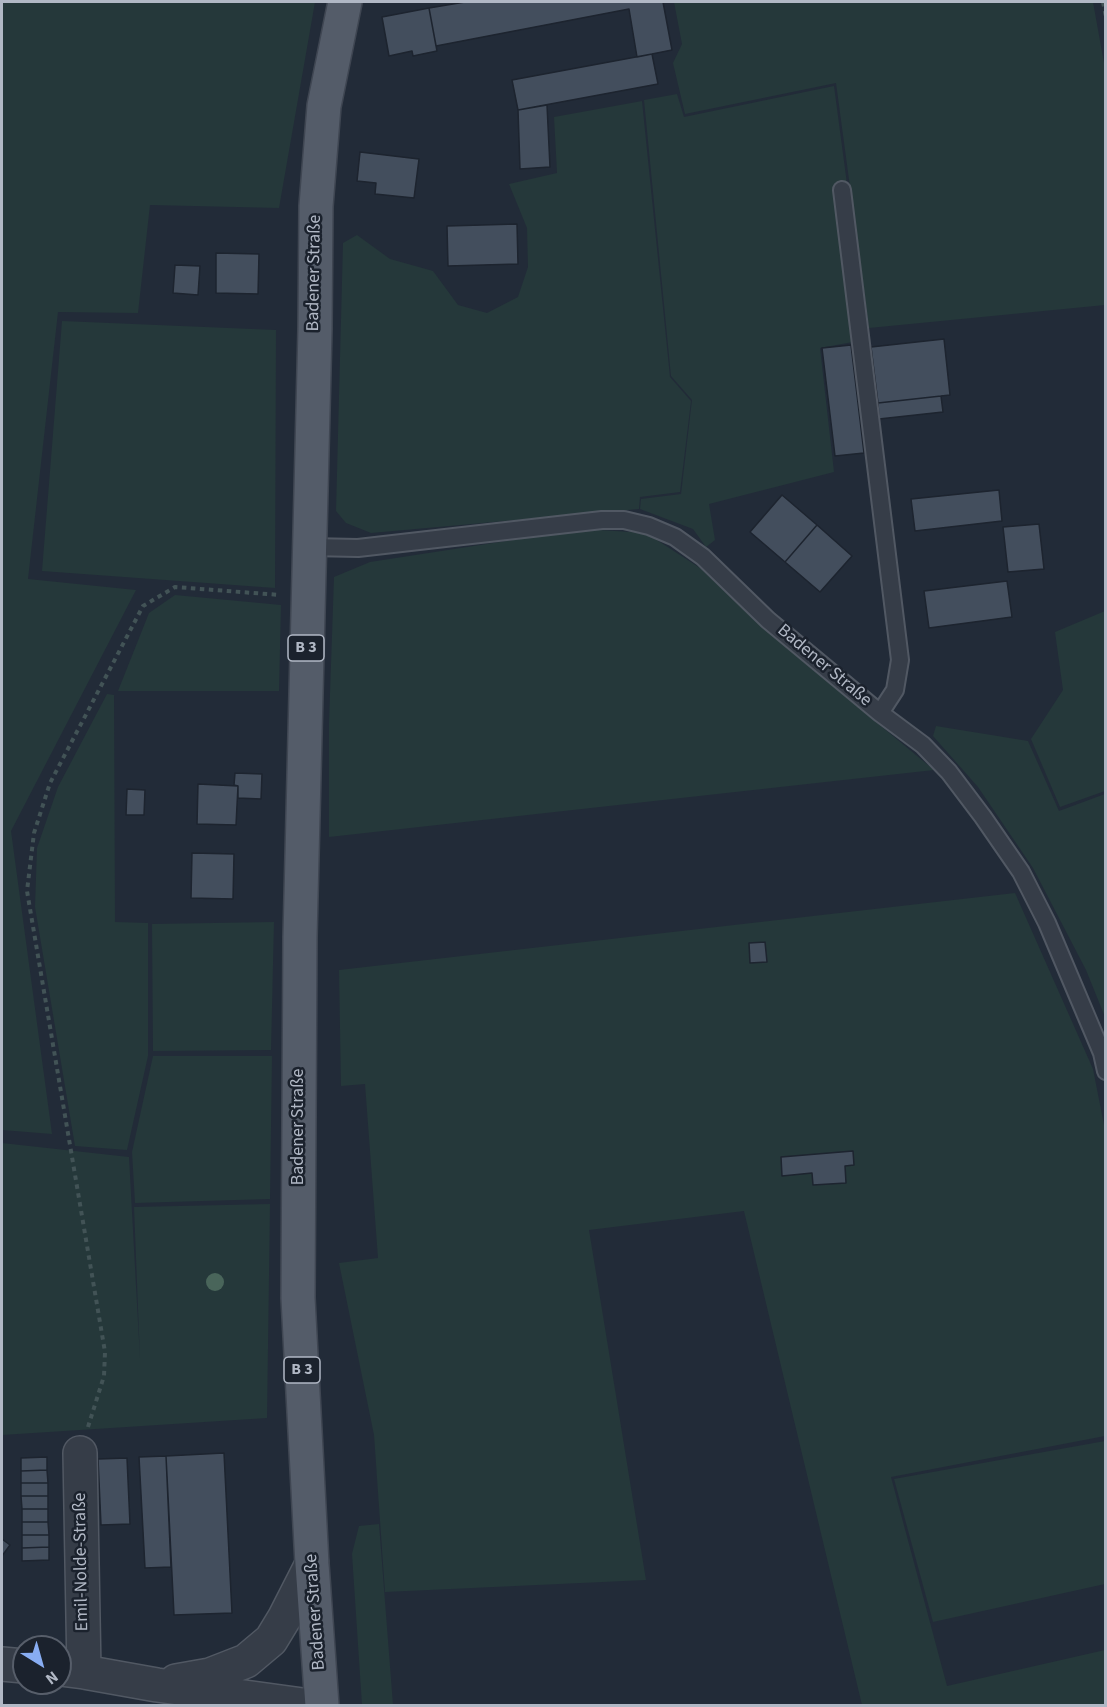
<!DOCTYPE html>
<html>
<head>
<meta charset="utf-8">
<style>
	body { margin:0 }
	#map { position:relative; width:1107px; height:1707px; overflow:hidden; background:#222b38; font-family:"Source Sans 3",sans-serif }
	canvas { display:block }
	.frame { position:absolute; inset:0; border:3px solid #b1b8c5; pointer-events:none }
	.north { position:absolute; left:12px; top:1635px; width:60px; height:60px; box-sizing:border-box; background:#1b222d; border:2px solid #575e6a; border-radius:50%; rotate:143deg; font-size:16px; font-weight:700; line-height:24px; text-align:center; color:#b1b8c5 }
	.north::after { content:''; display:block; margin:auto; width:21px; height:27px; background:#88adf2; clip-path:polygon(50% 0,100% 100%,50% 72%,0 100%) }
</style>
</head>
<body>
<div id="map">
<canvas width="1107" height="1707"></canvas>
<div class="frame"></div>
<div class="north">N</div>
</div>
<script>
const c = document.querySelector('canvas').getContext('2d');
c.lineJoin = 'round';
function paint(path, color) { c.fillStyle = color; c.fill(path, 'evenodd'); }
const shape = rows => new Path2D(rows.map(r => 'M' + r).join(''));
function trace(path, color, width, dash) { c.strokeStyle = color; c.lineWidth = width; c.lineCap = dash ? 'butt' : 'round'; c.setLineDash(dash || []); c.stroke(path); }
function write(font, color, halo, rows, align = 'center') {
  c.font = font + ' "Source Sans 3",sans-serif'; c.lineWidth = 5; c.setLineDash([]); c.textBaseline = 'middle'; c.strokeStyle = halo; c.fillStyle = color; for (const [text, x, y, turn = 0] of rows) {
    c.save(); c.translate(x, y); c.rotate((+turn || 0) * Math.PI / 180); c.textAlign = isNaN(turn) ? turn : align; if (halo) c.strokeText(text, 0, 0); c.fillText(text, 0, 0); c.restore();
  }
}
const green = shape([
	[2,2,315,2,279,208,150,205,138,313,58,312,28,579,136,590,11,831,52,1134,2,1130],
	[674,2,1093,2,1106,74,1105,305,869,328,836,83,685,114,673,63,682,44],
	[834,86,847,184,853,342,820,348,834,472,709,504,715,540,706,547,693,529,640,509,641,499,681,494,692,400,671,376,644,100,677,94,684,117],
	[642,101,670,377,691,401,680,492,640,497,639,509,371,533,346,523,336,511,343,243,357,235,390,259,433,271,458,305,487,313,518,297,528,267,527,228,509,184,557,173,554,117],
	[62,321,276,330,275,588,42,571],
	[584,529,646,533,700,568,765,630,934,770,329,837,329,723,334,577,370,562],
	[175,595,281,605,279,691,118,691,149,613],
	[1105,611,1105,791,1060,807,1031,739,1063,690,1055,632],
	[107,694,114,695,115,922,148,923,148,1056,127,1150,75,1146,35,907,37,848,58,787],
	[936,726,1028,741,1059,811,1105,794,1105,1017,1086,970,1033,868,978,787,933,736],
	[1015,893,1093,1069,1105,1130,1105,1436,891,1477,947,1686,1105,1650,1105,1705,862,1705,744,1211,589,1230,646,1580,385,1592,374,1435,339,1263,378,1258,365,1084,341,1086,339,970],
	[274,922,271,1050,153,1051,152,924],
	[153,1056,272,1056,270,1199,135,1203,132,1152],
	[2,1143,129,1157,140,1359,134,1207,270,1204,267,1418,2,1435],
	[1105,1441,1105,1584,933,1622,894,1479],
	[379,1524,393,1705,362,1705,352,1554,359,1526]
]);
const building = shape([
	[465,2,663,2,672,50,637,57,629,9,436,46,429,8,465,2],
	[429,8,437,51,413,56,412,51,389,56,382,17,429,8],
	[652,54,658,84,518,110,512,80,652,54],
	[547,105,550,167,520,169,518,110,547,105],
	[360,152,419,159,414,198,375,194,376,183,357,181,360,152],
	[517,224,518,264,448,266,447,226,517,224],
	[216,253,259,254,258,294,216,293,216,253],
	[175,265,200,266,198,295,173,293,175,265],
	[944,339,950,395,878,403,871,347,944,339],
	[851,345,864,453,835,456,822,348,851,345],
	[941,396,943,412,879,419,878,403,941,396],
	[999,490,1002,521,915,531,911,499,999,490],
	[782,495,817,525,785,562,750,532,782,495],
	[1039,524,1044,569,1008,572,1003,527,1039,524],
	[817,525,852,556,820,592,785,562,817,525],
	[1007,581,1012,617,929,628,924,591,1007,581],
	[235,773,262,774,261,799,238,798,238,786,234,785,235,773],
	[198,784,238,786,236,825,197,824,198,784],
	[127,789,145,790,144,815,126,815,127,789],
	[192,853,234,854,233,899,191,898,192,853],
	[765,942,767,962,750,963,749,943,765,942],
	[853,1151,854,1165,845,1166,846,1183,813,1185,812,1173,782,1176,781,1157,853,1151],
	[224,1453,232,1613,174,1615,166,1456,224,1453],
	[166,1456,171,1567,145,1568,139,1457,166,1456],
	[47,1457,47,1470,21,1471,21,1458,47,1457],
	[127,1458,130,1524,101,1525,98,1459,127,1458],
	[47,1470,48,1483,21,1483,21,1471,47,1470],
	[21,1483,48,1483,48,1496,21,1496,21,1483],
	[21,1496,48,1496,48,1509,22,1509,21,1496],
	[22,1509,48,1509,48,1522,22,1522,22,1509],
	[22,1522,48,1522,49,1535,22,1535,22,1522],
	[22,1535,49,1535,49,1547,22,1548,22,1535],
	[2,1539,10,1545,2,1556,2,1539],
	[49,1547,49,1560,22,1561,22,1548,49,1547]
]);
const path = shape([
	[1103,2,1106,17],
	[88,1427,104,1376,105,1352,27,891,34,833,50,783,143,606,175,587,280,595]
]);
const lane = shape([
	[842,190,900,660,895,690,880,713],
	[309,547,358,548,602,520,624,520,649,526,675,537,703,557,768,620,880,713,923,745,949,772,983,817,1021,872,1047,923,1102,1053,1106,1071]
]);
const street = shape([
	[80,1453,84,1672],
	[2,1664,24,1666],
	[60,1669,84,1672,157,1685,310,1706],
	[176,1681,210,1675,246,1661,271,1640,285,1617,312,1564]
]);
const primary = shape([
	[322,1706,312,1564,298,1298,300,937,315,329,316,206,324,106,345,2]
]);
const trees = [
	[215,1282]
];
const shields = [
	[306,648,36],
	[302,1370,36]
];
const shieldNames = [
	["B 3",306,648],
	["B 3",302,1370]
];
const streetNames = [
	["Badener Straße",315,273,-89],
	["Badener Straße",824,666,40],
	["Badener Straße",299,1127,-90],
	["Emil-Nolde-Straße",82,1562,-91],
	["Badener Straße",316,1612,-94]
];
paint(green, '#25383a');
paint(building, '#434e5d');
trace(building, '#1d242f', 1.5);
trace(lane, '#515863', 20);
trace(street, '#515863', 36);
trace(primary, '#3f4652', 36);
trace(path, '#425356', 4, [4.5, 4.5]);
trace(lane, '#363d48', 16);
trace(street, '#363d48', 33);
trace(primary, '#545c69', 33);
c.fillStyle = '#49655a';
for (const [x, y] of trees) { c.beginPath(); c.arc(x, y, 9, 0, 2 * Math.PI); c.fill(); }
for (const [x, y, w] of shields) { const box = new Path2D(); box.roundRect(x - w / 2, y - 13, w, 26, 4.5); c.fillStyle = '#1b222d'; c.fill(box); trace(box, '#b1b8c5', 1.5); }
write('bold 16px', '#b1b8c5', null, shieldNames);
write('18px', '#b1b8c5', '#1b222d', streetNames);
</script>
</body>
</html>
